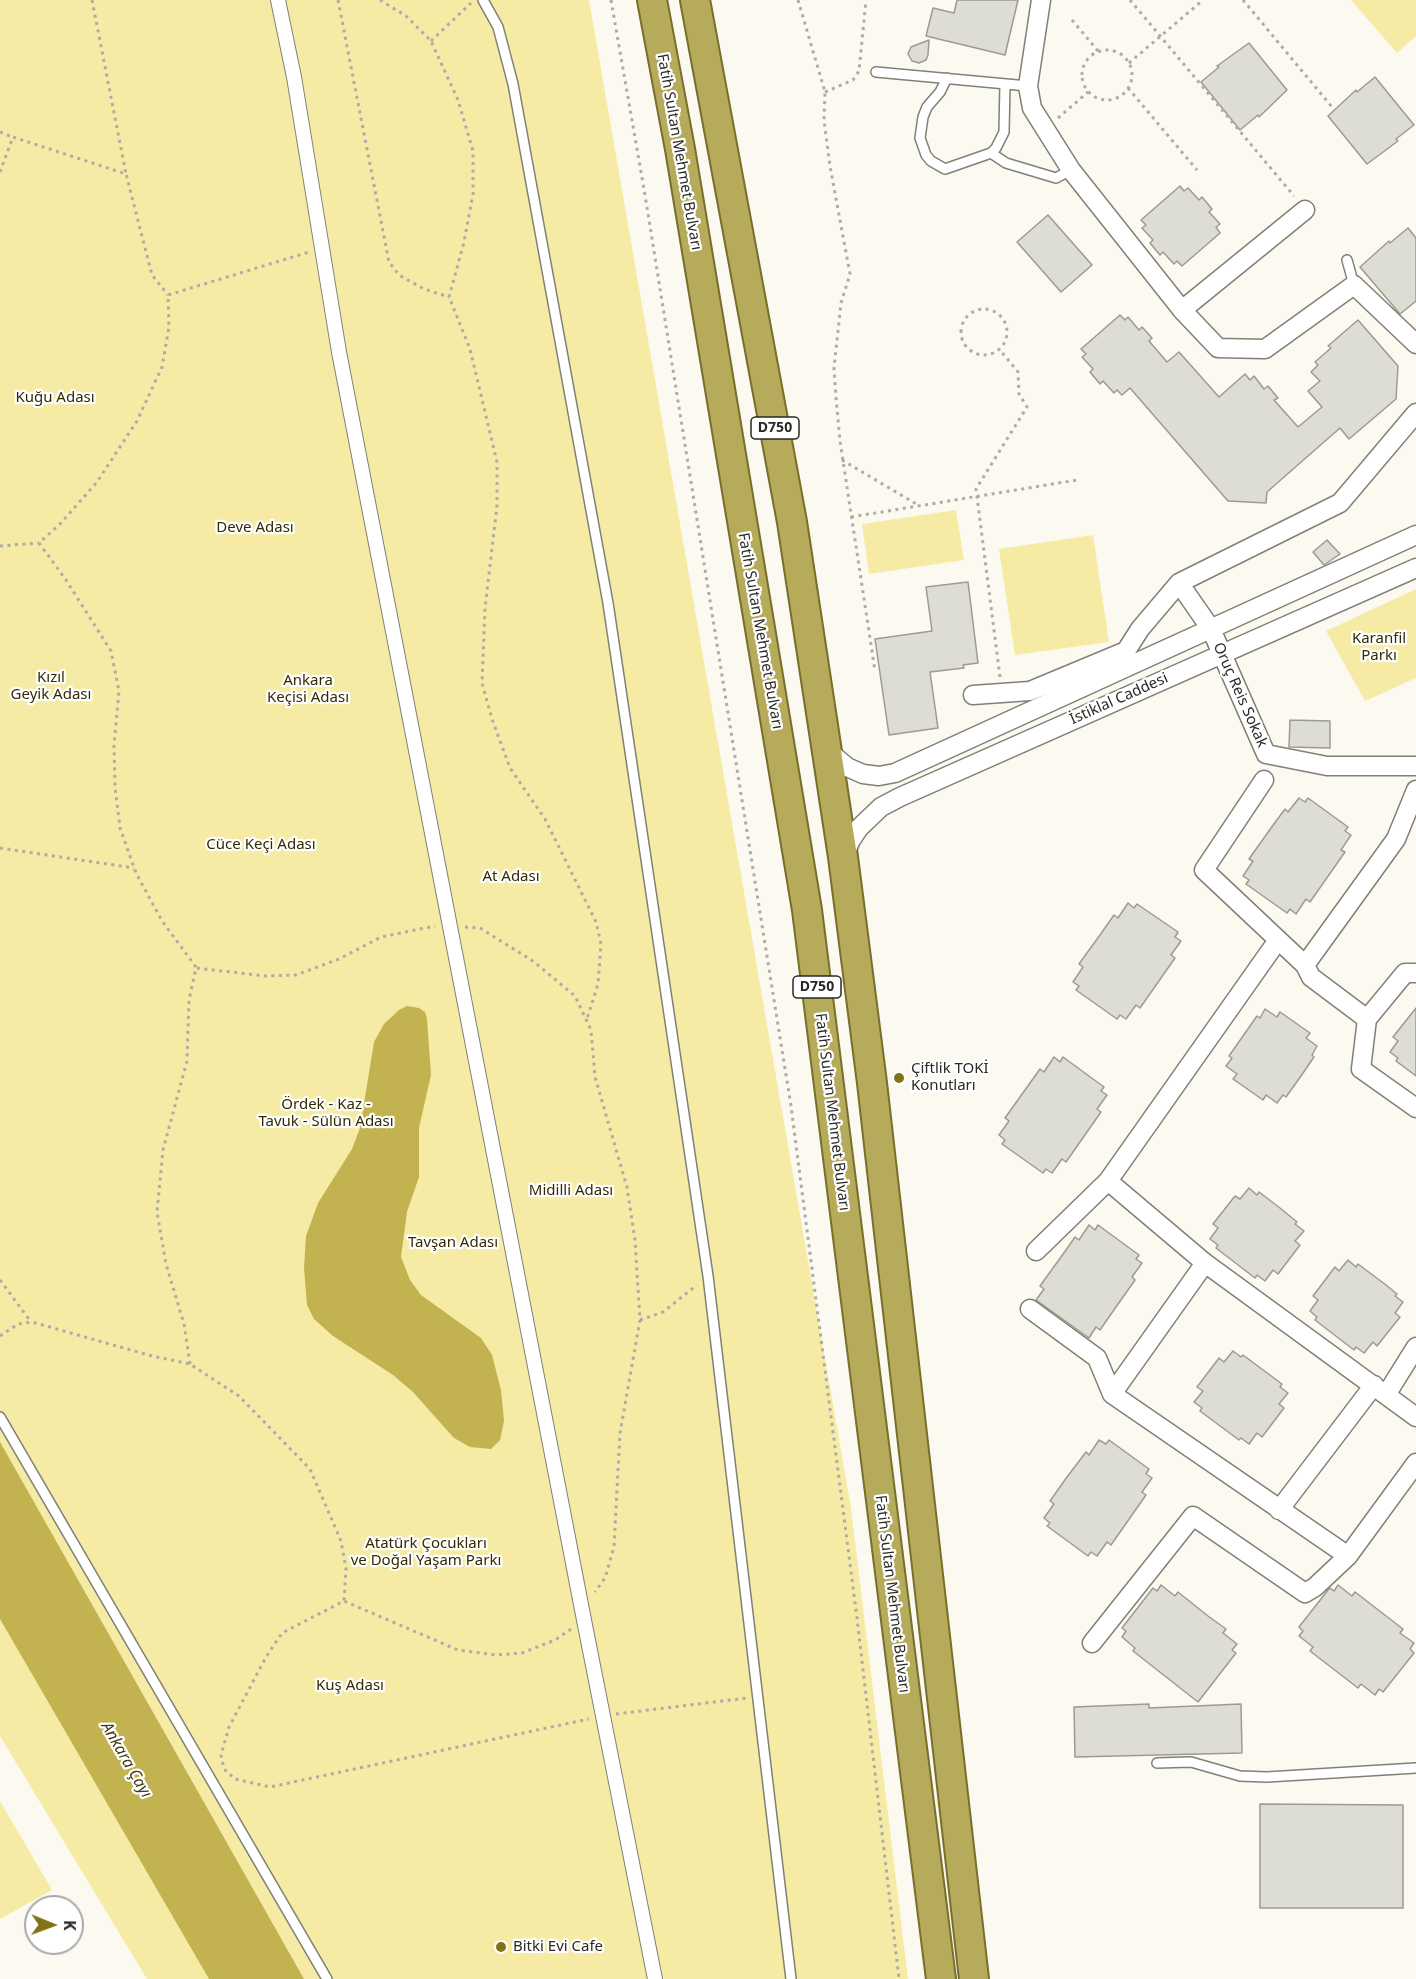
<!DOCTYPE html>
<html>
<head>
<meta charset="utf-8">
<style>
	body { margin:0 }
	#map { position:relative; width:1416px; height:1979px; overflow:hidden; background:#fbf9f0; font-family:"Noto Sans",sans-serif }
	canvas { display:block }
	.north { position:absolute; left:24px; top:1895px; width:60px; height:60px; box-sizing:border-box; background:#fff; border:2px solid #a9a9a8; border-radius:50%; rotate:91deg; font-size:16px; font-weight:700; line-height:24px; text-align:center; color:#292925 }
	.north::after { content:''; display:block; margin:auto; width:21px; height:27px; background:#817315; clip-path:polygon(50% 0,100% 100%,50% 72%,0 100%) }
</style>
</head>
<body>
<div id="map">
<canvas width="1416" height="1979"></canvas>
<div class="north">K</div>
</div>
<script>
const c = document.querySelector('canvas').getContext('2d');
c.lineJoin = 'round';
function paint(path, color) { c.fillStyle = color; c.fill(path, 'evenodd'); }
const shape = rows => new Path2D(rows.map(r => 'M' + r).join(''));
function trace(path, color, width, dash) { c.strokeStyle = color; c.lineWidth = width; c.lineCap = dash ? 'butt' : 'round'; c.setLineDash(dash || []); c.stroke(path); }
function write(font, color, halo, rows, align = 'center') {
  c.font = font + ' "Noto Sans",sans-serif'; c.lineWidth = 4.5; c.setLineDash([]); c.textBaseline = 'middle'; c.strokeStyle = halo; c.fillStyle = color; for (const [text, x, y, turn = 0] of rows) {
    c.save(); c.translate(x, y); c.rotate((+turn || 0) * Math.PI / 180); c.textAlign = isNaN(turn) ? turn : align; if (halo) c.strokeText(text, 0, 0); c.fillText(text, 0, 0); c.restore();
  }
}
const green = shape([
	[0,0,589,0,851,1508,908,1979,147,1979,0,1736],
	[1351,0,1416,0,1416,36,1397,53],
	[956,510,964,560,869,574,862,524],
	[1093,535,1109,642,1015,655,999,549],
	[1416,589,1416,678,1365,701,1326,631],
	[0,1801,52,1890,0,1919]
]);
const water = shape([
	[407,1006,419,1008,425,1012,427,1019,431,1075,419,1128,419,1177,407,1212,401,1257,410,1280,421,1295,481,1338,492,1355,501,1390,504,1421,500,1440,491,1449,470,1447,454,1438,413,1392,393,1375,333,1336,314,1319,307,1305,304,1268,306,1236,318,1203,352,1149,360,1128,374,1042,384,1024,399,1010],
	[0,1442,304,1979,209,1979,0,1619]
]);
const building = shape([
	[957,0,1018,0,1005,55,926,36,933,8,954,13,957,0],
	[929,40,928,55,926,60,919,63,912,61,908,54,911,47,929,40],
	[1249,43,1287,90,1259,117,1258,115,1240,130,1201,82,1219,67,1217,66,1249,43],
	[1375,77,1414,125,1396,139,1398,141,1367,164,1328,116,1356,90,1357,92,1375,77],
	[1180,186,1184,191,1188,188,1199,200,1202,197,1212,209,1209,212,1220,224,1216,227,1220,233,1182,266,1177,261,1174,264,1163,252,1160,255,1150,243,1153,240,1142,228,1146,225,1141,220,1180,186],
	[1048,215,1092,265,1061,292,1017,242,1048,215],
	[1408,228,1416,238,1416,301,1400,314,1360,267,1389,241,1390,243,1408,228],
	[1120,315,1125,320,1128,317,1139,330,1142,327,1152,338,1149,341,1167,362,1179,352,1219,397,1245,374,1250,380,1254,376,1264,389,1268,386,1278,398,1274,400,1298,427,1322,407,1308,391,1320,381,1311,372,1318,365,1315,362,1331,348,1328,346,1358,320,1398,366,1396,399,1349,439,1340,428,1267,492,1266,503,1228,501,1130,388,1122,395,1117,390,1114,393,1103,381,1100,384,1090,372,1093,369,1082,357,1086,354,1081,349,1120,315],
	[1327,540,1340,554,1324,565,1313,552,1327,540],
	[968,582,978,663,963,665,964,668,930,672,938,728,889,735,875,639,932,631,926,587,968,582],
	[1290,720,1330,721,1330,748,1289,747,1290,720],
	[1299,798,1305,802,1308,798,1348,827,1345,831,1351,835,1341,850,1345,852,1310,902,1306,899,1296,914,1290,909,1287,913,1246,884,1249,880,1243,876,1253,861,1249,859,1271,828,1285,809,1288,812,1299,798],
	[1128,903,1134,908,1137,904,1178,932,1175,937,1181,941,1171,955,1175,958,1140,1008,1136,1005,1126,1019,1120,1015,1117,1019,1076,990,1079,986,1073,982,1083,967,1079,964,1100,935,1114,915,1118,918,1128,903],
	[1416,1008,1416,1076,1396,1061,1398,1058,1390,1052,1398,1041,1393,1037,1416,1008],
	[1265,1009,1277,1017,1280,1012,1310,1033,1306,1038,1317,1046,1312,1055,1314,1057,1301,1076,1286,1097,1283,1095,1277,1103,1266,1095,1263,1100,1233,1079,1237,1074,1226,1066,1232,1058,1229,1056,1257,1016,1260,1018,1265,1009],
	[1054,1057,1060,1062,1063,1057,1104,1087,1101,1091,1107,1095,1097,1109,1101,1112,1066,1162,1062,1159,1052,1173,1046,1169,1043,1173,1002,1144,1005,1140,999,1135,1009,1121,1005,1118,1040,1069,1044,1072,1054,1057],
	[1249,1188,1257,1195,1259,1192,1280,1208,1297,1222,1295,1224,1304,1231,1295,1241,1300,1245,1278,1274,1273,1270,1265,1281,1257,1275,1255,1278,1216,1248,1218,1245,1210,1239,1218,1228,1213,1224,1235,1196,1240,1199,1249,1188],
	[1089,1225,1095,1230,1098,1225,1139,1255,1136,1259,1142,1263,1132,1277,1135,1280,1109,1317,1100,1330,1096,1327,1089,1338,1036,1300,1044,1289,1040,1286,1066,1250,1075,1237,1079,1240,1089,1225],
	[1348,1260,1356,1267,1358,1264,1386,1285,1397,1294,1395,1296,1403,1302,1395,1313,1400,1317,1377,1346,1373,1342,1364,1353,1356,1347,1354,1350,1315,1320,1317,1317,1310,1311,1318,1300,1313,1296,1335,1267,1339,1271,1348,1260],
	[1233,1351,1241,1357,1243,1355,1282,1384,1280,1387,1288,1393,1279,1404,1284,1408,1262,1437,1257,1433,1249,1444,1241,1438,1239,1440,1200,1411,1202,1408,1194,1402,1203,1391,1197,1387,1219,1358,1224,1362,1233,1351],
	[1099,1440,1106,1444,1109,1440,1149,1469,1146,1474,1152,1478,1142,1492,1146,1495,1111,1545,1107,1542,1097,1556,1091,1552,1088,1556,1047,1526,1050,1523,1044,1518,1054,1504,1050,1501,1067,1477,1086,1452,1089,1455,1099,1440],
	[1161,1585,1175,1596,1178,1592,1208,1616,1226,1629,1223,1633,1237,1644,1232,1650,1236,1653,1198,1702,1133,1651,1135,1648,1122,1637,1126,1631,1122,1628,1153,1588,1157,1591,1161,1585],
	[1338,1585,1352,1596,1355,1592,1403,1629,1400,1633,1414,1643,1410,1649,1414,1653,1383,1692,1379,1689,1375,1695,1361,1684,1358,1688,1310,1651,1313,1647,1299,1636,1303,1631,1299,1627,1328,1590,1330,1588,1334,1591,1338,1585],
	[1149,1704,1149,1708,1241,1704,1242,1753,1075,1757,1074,1707,1149,1704],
	[1260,1804,1403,1805,1403,1908,1260,1908,1260,1804]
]);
const path = shape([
	[92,0,126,174],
	[338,0,389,262,399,275,424,289,449,297],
	[380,0,406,16,431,41,458,100,473,151,473,194,464,242,449,297,470,349,497,462,497,506,485,608,482,683,492,719,510,768,545,819,596,922,601,944,598,984,587,1019],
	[611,0,645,195,791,1106,857,1618,899,1979],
	[798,0,825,92,824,120,830,166,850,274,841,303,834,368,836,398,840,441,875,671],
	[1130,0,1294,196],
	[1243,0,1332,107],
	[1072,20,1098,51],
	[431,41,471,3],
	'1082 75a25 25 0 1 1 50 0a25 25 0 1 1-50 0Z',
	[1129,63,1203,0],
	[1128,88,1197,170],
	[825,92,853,80,859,71,866,0],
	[1058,118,1088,92],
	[0,132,12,137],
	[0,172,13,137,126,174,152,275,168,295],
	'961 332a23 23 0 1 1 46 0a23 23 0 1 1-46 0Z',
	[842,460,918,505],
	[851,517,1077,480],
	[0,546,39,543],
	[1000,677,976,489,1027,407,1019,394,1018,372,1000,350],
	[0,848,134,868],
	[465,927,480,928,533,961,575,996,591,1030,595,1077,627,1187,635,1240,640,1320,620,1433,614,1547,605,1578,595,1592],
	[196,967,162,921,136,873,120,828,115,787,114,745,119,691,111,651,66,580,39,543,61,523,97,482,137,421,162,367,169,327,168,295,309,252],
	[0,1280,31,1322],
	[640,1320,663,1312,697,1285],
	[0,1336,18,1324,32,1322,152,1356,190,1364,239,1396,310,1469,341,1541,346,1569,344,1601],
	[190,1364,184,1324,166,1264,157,1212,163,1150,187,1061,189,1000,196,968,266,976,296,975,339,959,381,937,435,926],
	[571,1629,555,1640,522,1653,496,1655,458,1650,344,1601,282,1633,266,1657,229,1727,221,1755,224,1769,235,1779,270,1787,589,1719],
	[616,1714,747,1698]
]);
const service = shape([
	[483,0,498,27,513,84,608,603,708,1276,791,1979],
	[876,72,1028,86],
	[947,78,940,92,927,107,923,117,920,138,926,155,931,161,945,169,991,153,996,148,1004,132,1005,84],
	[991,153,1006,163,1056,178,1071,170],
	[1347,260,1354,285],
	[0,1417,327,1979],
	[1157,1763,1191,1762,1240,1776,1267,1777,1416,1768]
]);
const pedestrian = shape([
	[278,0,294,77,339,352,584,1620,655,1979]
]);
const minor = shape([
	[1041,0,1028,86,1032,108,1071,170,1182,310,1218,348,1265,349,1354,285,1416,344],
	[1182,310,1305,210],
	[1179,583,1211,629,1266,754,1327,766,1416,766],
	[973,695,1030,691,1126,651,1140,629,1179,583,1340,503,1416,413],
	[828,751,847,767,863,774,879,776,895,773,1416,535],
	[1264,780,1204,870,1305,965,1311,977,1367,1019],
	[844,856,851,840,859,828,881,807,900,797,1416,568],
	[1305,965,1396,839,1416,790],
	[1416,973,1405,973,1367,1019,1361,1069,1416,1108],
	[1108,1181,1205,1263,1416,1417],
	[1036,1251,1108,1181,1278,940],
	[1205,1263,1112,1394,1348,1556],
	[1030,1309,1097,1358,1112,1394],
	[1386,1395,1416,1347],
	[1279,1510,1374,1385],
	[1092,1643,1193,1516,1305,1593,1315,1587,1348,1556,1416,1463]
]);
const trunk = shape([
	[652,0,680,149,807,910,941,1979],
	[695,0,792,522,843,857,872,1083,974,1979]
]);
const markers = [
	[899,1078,6,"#817315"],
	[501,1947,6,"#817315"]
];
const shields = [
	[775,428,48],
	[817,987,48]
];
const shieldNames = [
	["D750",775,428],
	["D750",817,987]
];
const streetNames = [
	["Fatih Sultan Mehmet Bulvarı",679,152,80],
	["Fatih Sultan Mehmet Bulvarı",760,631,80],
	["Oruç Reis Sokak",1240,695,66],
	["İstiklal Caddesi",1119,699,-24],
	["Fatih Sultan Mehmet Bulvarı",832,1112,83],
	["Fatih Sultan Mehmet Bulvarı",892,1594,83]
];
const parkNames = [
	["Kuğu Adası",55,398],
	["Deve Adası",255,528],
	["Karanfil",1379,639],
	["Parkı",1379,656],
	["Kızıl",51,678],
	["Geyik Adası",51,695],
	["Ankara",308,681],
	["Keçisi Adası",308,698],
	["Cüce Keçi Adası",261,845],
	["At Adası",511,877],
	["Ördek - Kaz -",326,1105],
	["Tavuk - Sülün Adası",326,1122],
	["Midilli Adası",571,1191],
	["Tavşan Adası",453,1243],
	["Atatürk Çocukları",426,1544],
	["ve Doğal Yaşam Parkı",426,1561],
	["Kuş Adası",350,1686]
];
const poiNames = [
	["Çiftlik TOKİ",911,1069],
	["Konutları",911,1086],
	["Bitki Evi Cafe",513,1947]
];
const waterNames = [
	["Ankara Çayı",126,1760,60]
];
paint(green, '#f6eba5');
paint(water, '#c2b250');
paint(building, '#deddd4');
trace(building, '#9c9b92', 1.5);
trace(service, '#818077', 12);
trace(pedestrian, '#818077', 16);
trace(minor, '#818077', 21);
trace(trunk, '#786f2d', 32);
trace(path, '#adaca5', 3, [3, 4.5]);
trace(service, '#fff', 9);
trace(pedestrian, '#fff', 14);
trace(minor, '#fff', 18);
trace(trunk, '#b6aa5b', 28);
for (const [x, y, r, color] of markers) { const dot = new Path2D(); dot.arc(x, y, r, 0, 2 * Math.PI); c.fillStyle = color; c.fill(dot); trace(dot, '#fff', 2); }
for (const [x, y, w] of shields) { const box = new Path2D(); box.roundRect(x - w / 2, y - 11, w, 22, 4.5); c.fillStyle = '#fff'; c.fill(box); trace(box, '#292925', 1.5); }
write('bold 14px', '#292925', null, shieldNames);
write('15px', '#292925', '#fff', streetNames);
write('15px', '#322b00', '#fff', parkNames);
write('15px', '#292925', '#fff', poiNames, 'left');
write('italic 16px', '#40390f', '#fff', waterNames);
</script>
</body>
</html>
